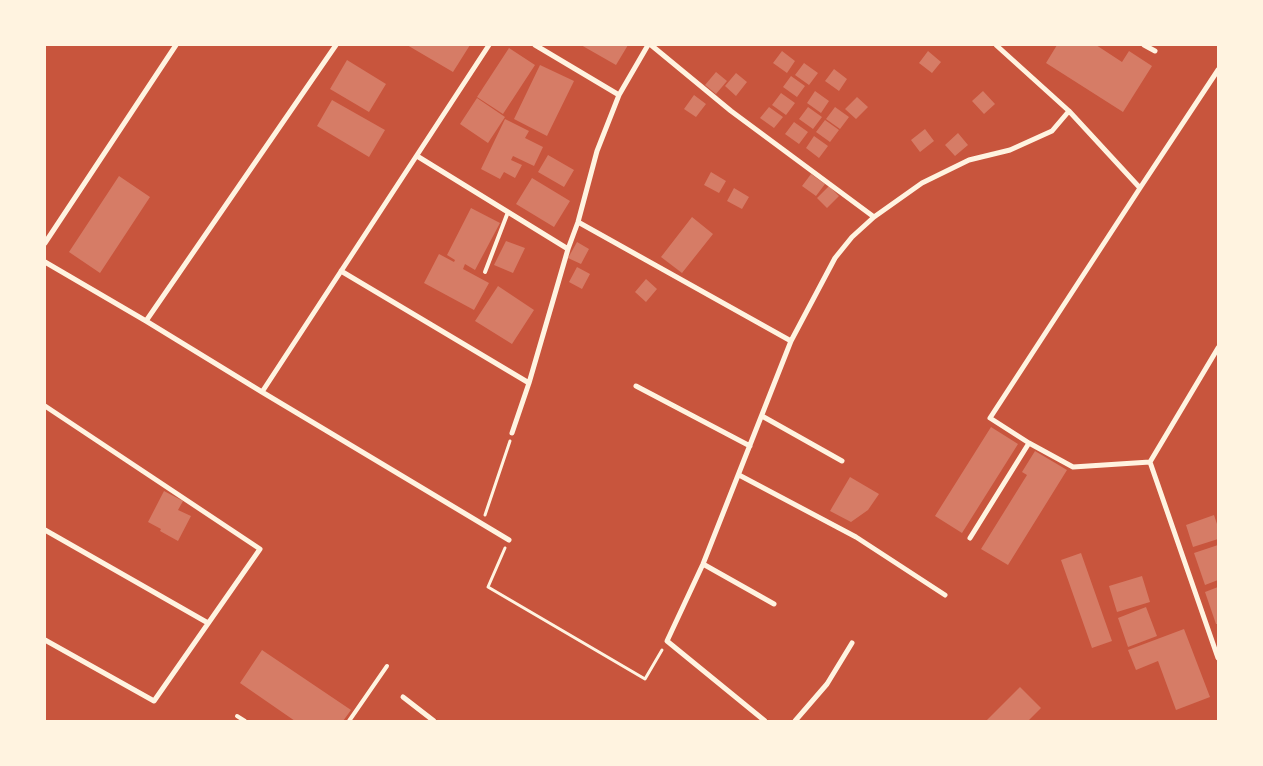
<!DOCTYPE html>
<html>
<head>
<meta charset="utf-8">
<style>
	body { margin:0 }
	#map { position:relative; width:1263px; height:766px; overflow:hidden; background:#c8553d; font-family:Helvetica,sans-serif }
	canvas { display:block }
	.frame { position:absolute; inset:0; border:46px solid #fff3e0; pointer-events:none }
</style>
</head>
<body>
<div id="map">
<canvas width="1263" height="766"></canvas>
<div class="frame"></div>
</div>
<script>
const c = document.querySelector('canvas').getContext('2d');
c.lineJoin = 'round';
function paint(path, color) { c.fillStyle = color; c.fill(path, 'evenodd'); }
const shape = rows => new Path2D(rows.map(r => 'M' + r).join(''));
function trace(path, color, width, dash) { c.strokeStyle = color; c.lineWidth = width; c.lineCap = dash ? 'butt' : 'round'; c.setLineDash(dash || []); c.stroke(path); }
const building = shape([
	[407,45,470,45,453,72],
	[581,45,628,45,616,65],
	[1057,45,1096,45,1122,62,1129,51,1152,66,1123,112,1046,63],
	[509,48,535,65,503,114,477,97],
	[782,51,795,61,787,73,773,63],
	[928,51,941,62,932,73,919,63],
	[347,60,386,84,369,112,330,89],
	[804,63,818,73,809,85,795,75],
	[540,65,574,81,547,136,514,119],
	[834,69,847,79,839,91,825,81],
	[716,72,727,81,716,94,705,85],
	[736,73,747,82,736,96,725,86],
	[791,76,805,86,797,97,783,87],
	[815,91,829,101,821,113,807,103],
	[983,91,995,104,984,114,972,101],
	[781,93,795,103,786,115,772,105],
	[694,95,706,104,696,117,684,109],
	[857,97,868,107,856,119,845,109],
	[477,98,505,117,488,143,460,124],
	[332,100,385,130,369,157,317,126],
	[769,107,783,117,774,128,760,118],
	[808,107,822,117,813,129,799,119],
	[835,107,849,117,840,129,826,119],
	[505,119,529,131,525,138,543,147,534,166,513,156,511,160,522,165,515,178,504,172,500,179,481,169],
	[825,120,839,130,830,142,816,132],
	[794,122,808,132,799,144,785,134],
	[925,129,934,141,920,152,911,140],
	[958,133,968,145,955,156,945,145],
	[814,136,828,146,819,158,806,148],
	[548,155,574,170,564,187,538,172],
	[711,172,726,181,719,193,704,185],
	[811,174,825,184,816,196,802,186],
	[119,176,150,197,100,273,69,252],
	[532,178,570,201,554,227,516,204],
	[829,186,839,196,827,208,817,198],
	[734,188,749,197,742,209,727,201],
	[471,208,500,223,475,270,465,264,463,269,489,283,474,310,424,283,439,254,454,262,455,260,447,255],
	[692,217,713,234,682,273,661,257],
	[506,241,525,248,513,273,494,265],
	[577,242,589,249,581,264,568,258],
	[577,267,590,274,582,289,569,282],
	[646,279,657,289,646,302,635,292],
	[498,286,534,310,512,344,475,321],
	[991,427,1018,444,962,533,935,516],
	[1035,451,1067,470,1008,565,981,549,1027,475,1022,472],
	[850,477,879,494,868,510,851,522,830,511],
	[164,491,183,501,178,510,191,516,178,541,160,531,161,529,148,522],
	[1214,515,1218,527,1218,539,1193,547,1186,525],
	[1218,545,1218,580,1205,585,1194,553],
	[1081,553,1112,641,1092,648,1061,560],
	[1142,576,1150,602,1117,612,1109,586],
	[1218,587,1218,624,1216,624,1205,592],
	[1146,607,1157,636,1128,647,1118,618],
	[1184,629,1210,697,1176,710,1158,661,1136,670,1128,650],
	[262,650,351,710,343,721,295,721,240,683],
	[1020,687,1041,708,1028,721,986,721]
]);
const path = shape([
	[485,515,510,441],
	[505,548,488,587,645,679,662,650]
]);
const service = shape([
	[485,272,508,212],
	[237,716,245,721],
	[349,721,387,666]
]);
const minor = shape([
	[535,45,619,95],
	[651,45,731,111,874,217],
	[996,45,1069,111,1140,188],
	[1144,45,1155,51],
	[417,156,568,249],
	[578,222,791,341],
	[45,243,176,45],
	[45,262,146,321,262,392,509,540],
	[341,271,529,383],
	[146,321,336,45],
	[636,386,750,446],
	[262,392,489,45],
	[45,406,260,549,154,701,45,640],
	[762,416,842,461],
	[512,433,529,383,568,249,578,222,597,151,619,95,648,45],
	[1150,462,1073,467,1029,443,990,418,1140,188,1218,70],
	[1150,462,1218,658],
	[1150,462,1218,348],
	[739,475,856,537,945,595],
	[45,530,208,623],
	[970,538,1029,443],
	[703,564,774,604],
	[403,697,434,721],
	[765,721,667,641,703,564,791,341,835,258,852,237,874,217,922,183,969,160,1010,150,1052,131,1069,111],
	[795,721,827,684,852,643]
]);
paint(building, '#d67c66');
trace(path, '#fff3e0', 3);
trace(service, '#fff3e0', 4);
trace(minor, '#fff3e0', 5);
</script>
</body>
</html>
